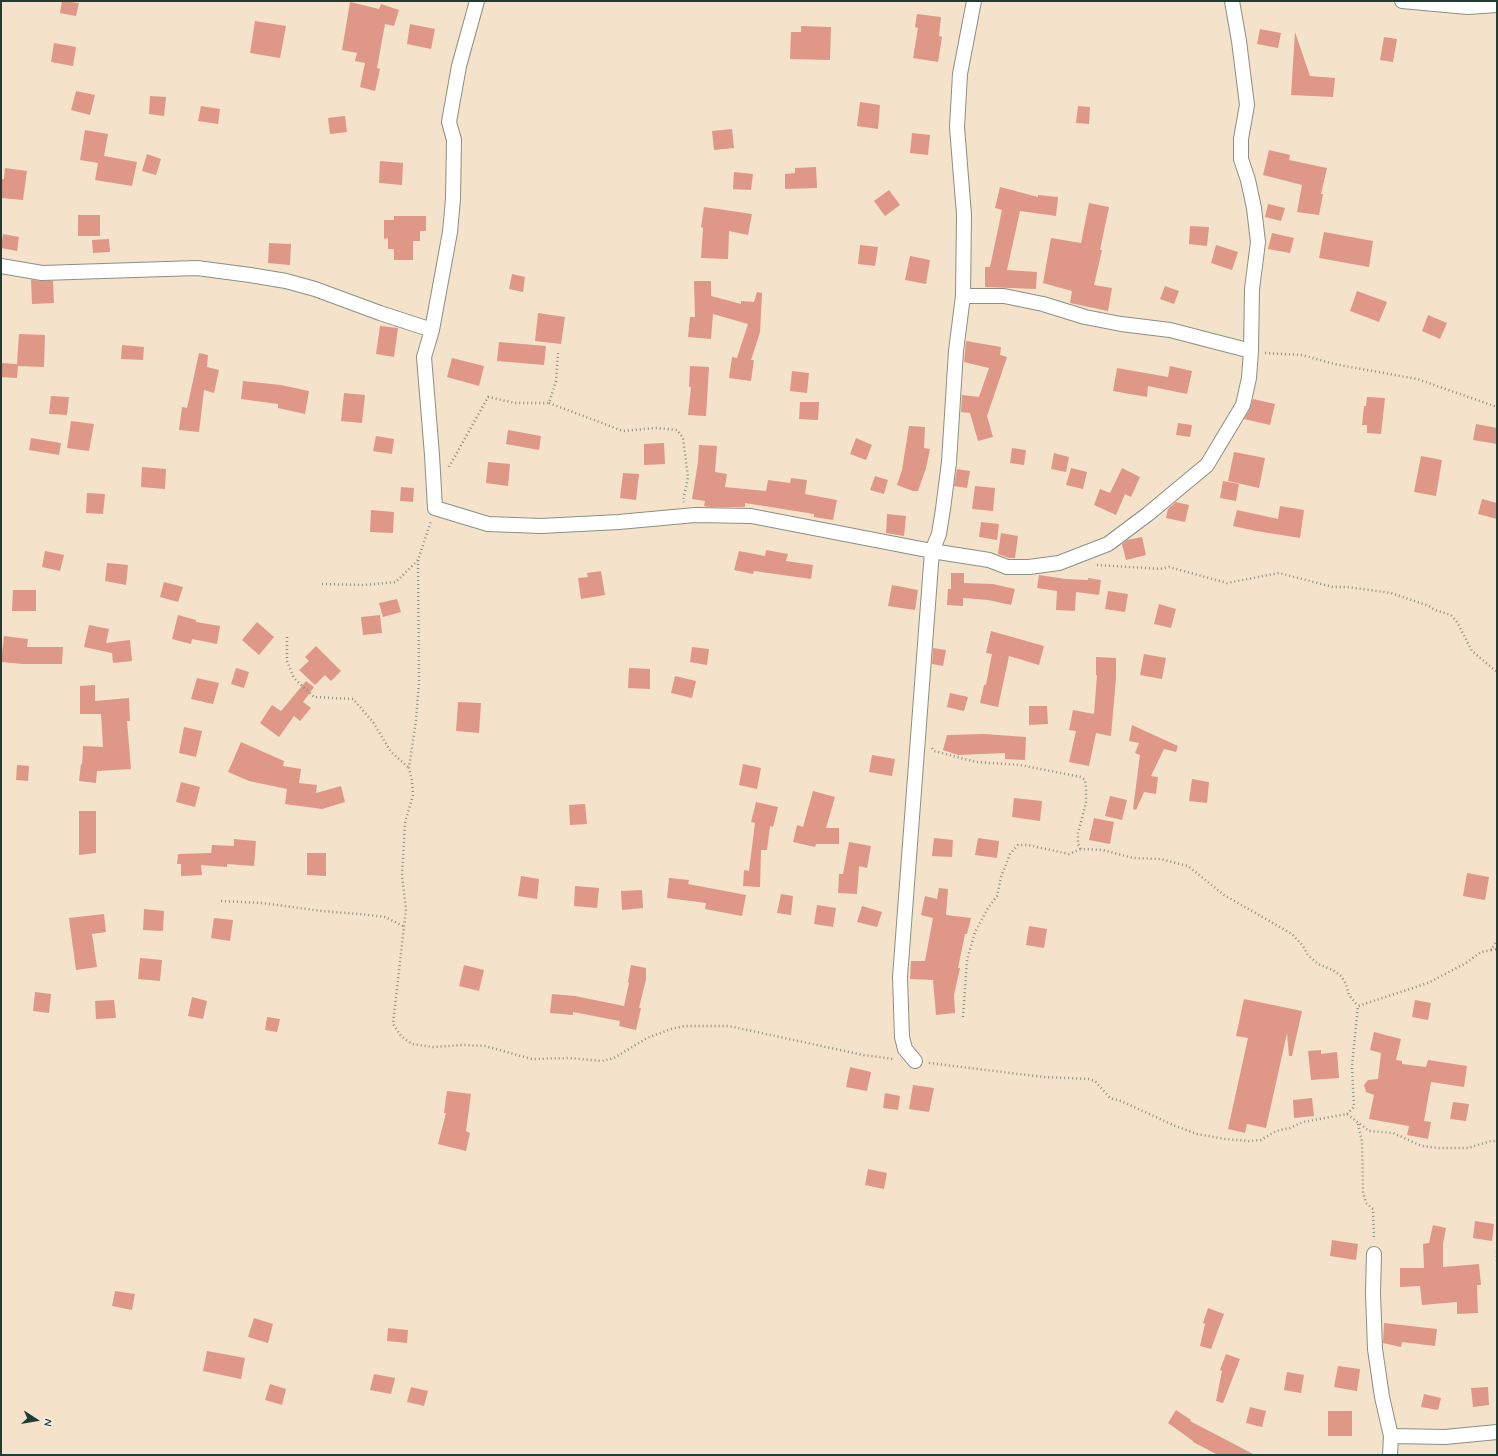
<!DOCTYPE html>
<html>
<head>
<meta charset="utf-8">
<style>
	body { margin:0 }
	#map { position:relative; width:1498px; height:1456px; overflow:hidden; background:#f5e2cb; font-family:Mynerve,sans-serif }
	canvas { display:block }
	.frame { position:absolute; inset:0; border:2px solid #1f3d34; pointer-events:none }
	.north { position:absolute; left:16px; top:1400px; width:40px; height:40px; -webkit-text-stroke:3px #f7f3e8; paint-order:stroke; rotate:102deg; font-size:11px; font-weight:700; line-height:16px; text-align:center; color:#1f3d34 }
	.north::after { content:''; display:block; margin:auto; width:14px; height:18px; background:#1f3d34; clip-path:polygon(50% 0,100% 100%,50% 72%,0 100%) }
</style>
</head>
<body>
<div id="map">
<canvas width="1498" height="1456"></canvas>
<div class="frame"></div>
<div class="north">N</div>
</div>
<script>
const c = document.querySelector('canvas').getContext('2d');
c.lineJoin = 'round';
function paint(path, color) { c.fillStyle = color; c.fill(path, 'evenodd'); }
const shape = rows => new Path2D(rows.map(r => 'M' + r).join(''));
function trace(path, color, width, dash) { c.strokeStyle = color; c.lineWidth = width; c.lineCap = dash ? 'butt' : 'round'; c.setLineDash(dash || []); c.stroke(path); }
const building = shape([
	[62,1,79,3,76,16,60,13],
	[350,2,379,9,381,4,399,10,394,26,385,24,377,68,380,69,375,91,360,87,365,63,355,61,357,53,342,50],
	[917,14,941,17,939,36,942,37,938,62,913,58,918,28,915,27],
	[255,21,286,26,280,58,250,53],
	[410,24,435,29,431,49,407,44],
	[801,26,831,27,830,60,790,59,791,32,801,32],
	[1260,29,1281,33,1278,48,1257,44],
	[1295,32,1310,76,1335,78,1333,97,1291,95],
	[1384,37,1397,39,1393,62,1380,60],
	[54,43,76,47,73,66,51,62],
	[76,91,95,95,90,115,71,110],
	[150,96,166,97,164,116,149,114],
	[860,102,880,105,878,129,857,126],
	[201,106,220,109,218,124,198,121],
	[1078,106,1090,107,1089,124,1076,123],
	[345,116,347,132,330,134,328,118],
	[732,129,734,148,714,150,712,131],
	[85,130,108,134,104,156,137,162,132,186,95,180,98,163,80,160],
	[912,133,930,135,928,155,910,153],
	[1269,150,1290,155,1289,160,1327,168,1321,194,1323,194,1319,215,1297,212,1302,185,1263,175],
	[147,154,161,159,156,175,142,171],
	[380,161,403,163,402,185,379,183],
	[816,167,817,188,785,189,785,174,795,173,795,168],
	[5,168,27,171,23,200,1,198,1,179,4,179],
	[734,172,753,174,751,190,733,189],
	[1000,187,1038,197,1038,195,1058,197,1056,216,1020,211,1007,270,1037,272,1036,289,985,287,985,267,990,267,1002,210,995,208],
	[889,190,900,205,885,216,874,201],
	[1089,203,1109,207,1100,250,1102,250,1094,285,1112,288,1108,311,1070,303,1072,291,1043,283,1051,238,1081,243],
	[1268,204,1285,208,1281,221,1265,217],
	[704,207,752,214,748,235,729,231,728,259,701,258,703,228,701,227],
	[78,215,100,215,100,236,78,236],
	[394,216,426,216,426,231,420,231,420,241,413,241,413,260,394,260,394,249,388,249,388,238,384,239,384,220,394,220],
	[1190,226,1209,227,1207,246,1189,244],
	[1324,232,1373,241,1369,267,1319,258],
	[1272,233,1294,238,1290,253,1268,249],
	[3,234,19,237,17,251,1,248],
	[109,239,110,252,93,253,92,240],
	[269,243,291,244,290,265,268,263],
	[860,245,878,247,875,266,858,264],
	[1216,245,1238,252,1232,270,1211,263],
	[910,256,930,260,926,284,905,280],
	[512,274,525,277,523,292,509,289],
	[31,280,53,281,54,303,32,304],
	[694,281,711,281,711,296,741,304,741,301,754,302,757,292,762,293,760,332,751,360,754,360,751,381,729,378,732,357,737,358,748,324,713,314,711,339,688,337,690,317,695,317],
	[1165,286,1179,291,1174,304,1160,299],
	[1357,291,1387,302,1379,322,1350,311],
	[538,313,565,317,561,344,535,341],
	[1428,315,1447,323,1440,339,1422,331],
	[380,326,398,328,394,357,376,354],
	[19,334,45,335,44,367,18,366,17,378,1,377,1,363,17,364],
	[966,341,1001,347,1000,355,1007,357,987,416,993,437,978,441,970,413,961,412,962,395,979,397,989,368,964,362],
	[499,342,546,346,544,365,497,361],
	[122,345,144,347,143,360,121,359],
	[199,353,208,355,207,367,219,370,214,393,204,390,199,432,179,430,182,407,187,408],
	[452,358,484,366,479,386,447,377],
	[690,366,709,367,706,416,688,415,691,387,689,387],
	[1170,366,1192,371,1187,394,1148,386,1147,397,1113,391,1117,368,1168,377],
	[792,371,809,373,807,393,790,391],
	[243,381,281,385,309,391,305,414,278,408,278,404,241,399],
	[344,393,365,395,362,423,341,421],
	[51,396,69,397,67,415,49,414],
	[1367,397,1385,398,1381,434,1367,433,1367,425,1362,425,1364,406,1366,406],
	[1253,399,1275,404,1270,425,1244,419,1250,409],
	[800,402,819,402,818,420,799,419],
	[71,421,94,424,89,451,67,448],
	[1178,423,1192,425,1190,437,1176,435],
	[1476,424,1497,428,1497,444,1473,440],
	[909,426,925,427,924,448,930,449,926,468,918,491,913,491,897,485,902,470],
	[508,430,541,436,539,450,506,444],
	[376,436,394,439,392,454,373,451],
	[31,438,61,443,59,455,29,450],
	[856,438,872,445,866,460,850,454],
	[664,443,665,464,644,465,644,444],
	[699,445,717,446,715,472,727,474,725,487,766,491,768,480,790,483,791,478,807,480,805,494,837,500,833,520,814,517,814,514,745,503,745,507,709,507,704,506,705,501,692,499,698,462],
	[1012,448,1026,450,1024,465,1010,463],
	[1234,452,1265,458,1259,488,1228,481],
	[1054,453,1069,457,1066,472,1051,469],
	[1421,456,1442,460,1436,496,1414,492],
	[488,462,510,464,508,486,486,483],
	[142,467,166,469,165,489,141,487],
	[1071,468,1087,472,1083,489,1066,485],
	[1122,468,1140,477,1131,497,1125,494,1116,515,1094,505,1100,489,1110,493],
	[957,469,970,471,967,488,954,486],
	[623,473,639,474,636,500,620,498],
	[875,476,888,480,884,494,870,490],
	[1223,481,1239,484,1236,501,1220,498],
	[975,486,995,488,993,511,972,509],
	[401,487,414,488,413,502,400,501],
	[87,493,105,494,103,514,86,513],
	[1482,499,1497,503,1497,519,1478,514],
	[1176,502,1189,505,1185,522,1166,518,1168,509],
	[1280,506,1304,510,1300,538,1256,531,1233,526,1237,510,1278,519],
	[371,510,394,512,393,533,370,532],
	[887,514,906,516,904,536,886,533],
	[981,522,999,524,997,540,979,537],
	[1001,533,1018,536,1015,558,1009,558,998,554],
	[1142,537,1146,555,1126,560,1122,544,1127,540],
	[766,550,788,554,786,561,813,565,811,579,754,571,753,574,734,570,739,551,765,556],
	[45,551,64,555,60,571,42,567],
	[107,563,128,565,126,585,105,581],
	[601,571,605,595,581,599,578,578,588,577,587,573],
	[951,573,964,573,964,583,993,584,1015,589,1011,605,988,600,963,598,963,606,947,605,948,589,951,589],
	[1039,575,1066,579,1088,580,1088,578,1101,580,1099,595,1076,592,1075,611,1056,610,1057,591,1037,588],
	[164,582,183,587,178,602,160,597],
	[892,585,918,590,915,610,888,606],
	[13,590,36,590,36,611,12,611],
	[1108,591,1128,594,1125,612,1105,609],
	[397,599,401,612,383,617,379,603],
	[1159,604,1176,609,1171,628,1154,624],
	[178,615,196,620,196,622,220,626,217,644,192,639,191,644,172,639],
	[380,615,382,633,363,635,361,617],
	[257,622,274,637,259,655,242,640],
	[89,625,109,629,106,643,130,640,132,661,113,663,112,653,84,647],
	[991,631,1044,646,1039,665,1009,656,998,707,980,703,984,685,986,685,992,654,986,653],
	[4,636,28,639,27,647,63,647,62,664,23,664,1,662],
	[316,646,341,671,331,681,325,675,315,685,299,670,309,661,305,657],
	[692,647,709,649,707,665,690,662],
	[933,648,946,650,943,666,932,664],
	[1144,654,1166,658,1162,679,1140,675],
	[1096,657,1116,658,1116,678,1111,736,1096,733,1089,766,1069,762,1076,731,1069,730,1073,710,1094,714,1097,675,1096,675],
	[236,668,249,672,244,688,231,684],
	[629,668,650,669,650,689,628,688],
	[675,676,696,681,692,698,671,693],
	[197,678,219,683,213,704,191,699],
	[306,681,314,687,303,702,311,708,300,721,294,716,279,737,260,723,272,705,281,711],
	[95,685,95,701,129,698,130,721,127,721,131,769,97,771,96,783,79,781,81,764,82,765,83,746,103,747,101,714,80,714,80,686],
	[950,693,968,697,964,711,947,707],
	[458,702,481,703,479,733,456,731],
	[1029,706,1047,706,1048,724,1029,725],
	[1132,725,1178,746,1176,752,1164,749,1151,776,1158,777,1156,794,1144,792,1136,810,1133,809,1140,755,1135,753,1139,743,1129,741],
	[184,727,202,731,196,757,179,753],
	[984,734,1026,737,1025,760,1005,759,1005,753,958,755,943,750,947,735],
	[241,742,284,761,283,766,301,769,299,783,317,785,316,793,341,786,345,802,322,809,285,804,287,789,249,781,228,772],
	[872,755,895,759,892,776,869,772],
	[743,764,761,768,757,789,739,785],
	[17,765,29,766,28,781,16,780],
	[1192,779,1209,782,1207,803,1189,801],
	[181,782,200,787,195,807,176,802],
	[813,791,835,797,826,828,839,828,839,844,816,844,815,847,793,842,797,825,803,827],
	[1110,796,1127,800,1122,820,1105,816],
	[1014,798,1042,801,1040,821,1012,817],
	[756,802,778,807,773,827,770,826,767,850,761,850,760,887,743,886,744,870,749,871,755,823,751,822],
	[585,804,587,824,570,825,569,805],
	[79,811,96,811,96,853,79,855],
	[1094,818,1114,822,1110,844,1089,840],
	[934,838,953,840,952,857,932,856],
	[978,838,999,841,997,858,975,855],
	[234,839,256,841,254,866,227,864,227,867,201,865,202,875,181,876,181,864,177,864,178,854,211,853,212,845,234,846],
	[849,842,871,846,867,868,859,866,857,894,838,893,839,874,843,874],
	[307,853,326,853,326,876,307,875],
	[1467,873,1489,877,1485,900,1463,896],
	[521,876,539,879,537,899,518,896],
	[669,878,689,880,688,884,746,895,742,916,705,909,706,903,667,898],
	[575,886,599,888,597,908,574,906],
	[939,888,948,889,946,915,971,918,967,934,965,934,958,968,960,968,954,995,955,1013,936,1015,933,980,910,979,911,961,925,961,933,918,921,915,925,896,937,899],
	[642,890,643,908,622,910,621,891],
	[781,894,793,896,791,915,777,913],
	[817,905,836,908,833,927,814,924],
	[862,906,882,912,877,927,857,922],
	[144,909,164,911,163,931,143,930],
	[104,914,106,932,92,934,97,967,76,970,69,918],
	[214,918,233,920,230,941,211,938],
	[1029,926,1047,929,1044,948,1026,945],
	[140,958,162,960,160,981,138,979],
	[464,965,484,970,479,991,459,986],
	[631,965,646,968,646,979,639,1008,641,1008,636,1030,619,1026,620,1021,573,1012,573,1015,550,1013,552,994,575,996,624,1006,629,983,628,982],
	[35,992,51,994,49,1013,33,1011],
	[192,997,207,1001,203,1019,188,1016],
	[1244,999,1302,1011,1292,1056,1289,1056,1287,1033,1266,1128,1247,1124,1245,1133,1228,1129,1248,1038,1236,1036],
	[114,1000,116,1018,96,1019,95,1001],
	[1415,1000,1431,1003,1428,1020,1412,1017],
	[267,1017,280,1019,277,1032,265,1030],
	[1374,1032,1401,1039,1396,1060,1402,1061,1402,1064,1426,1067,1428,1060,1467,1066,1464,1087,1431,1082,1424,1121,1431,1122,1428,1139,1407,1135,1409,1126,1369,1119,1374,1095,1366,1092,1364,1085,1368,1080,1378,1079,1381,1053,1370,1050],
	[1321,1050,1321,1054,1337,1052,1339,1078,1311,1080,1308,1051],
	[850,1067,871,1072,867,1091,846,1087],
	[913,1085,934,1088,929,1112,909,1109],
	[447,1091,471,1094,466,1131,470,1133,466,1151,438,1144,446,1113,444,1113],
	[885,1093,900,1096,898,1110,883,1108],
	[1312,1098,1314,1116,1294,1118,1293,1100],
	[1453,1102,1469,1104,1466,1121,1450,1119],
	[868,1169,887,1173,884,1189,865,1185],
	[1475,1221,1494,1224,1492,1241,1473,1238],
	[1433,1225,1446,1228,1443,1244,1443,1267,1479,1264,1481,1285,1477,1285,1478,1313,1457,1314,1457,1302,1422,1305,1420,1286,1400,1287,1400,1268,1424,1268,1423,1244,1429,1243],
	[1332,1240,1358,1244,1356,1260,1330,1256],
	[115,1291,135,1294,132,1310,112,1306],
	[1208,1308,1224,1314,1211,1349,1200,1346,1205,1324,1203,1323],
	[254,1318,273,1324,268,1343,248,1337],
	[1384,1323,1437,1329,1435,1346,1402,1342,1401,1347,1383,1343],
	[388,1328,408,1330,407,1343,387,1341],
	[207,1351,245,1358,241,1379,203,1371],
	[1226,1354,1240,1359,1223,1403,1216,1401,1222,1371,1220,1370],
	[1338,1366,1360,1369,1357,1391,1334,1387],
	[1287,1372,1304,1375,1301,1393,1284,1390],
	[374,1374,395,1378,391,1394,370,1390],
	[270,1384,286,1389,282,1405,265,1400],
	[411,1387,428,1391,424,1406,407,1402],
	[1488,1387,1489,1405,1473,1407,1471,1388],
	[1424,1394,1441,1398,1438,1410,1421,1407],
	[1250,1407,1266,1411,1262,1427,1246,1423],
	[1176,1410,1191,1420,1190,1421,1255,1455,1218,1455,1193,1442,1193,1441,1168,1423],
	[1328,1411,1352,1411,1352,1436,1328,1436]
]);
const path = shape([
	[1265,353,1302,355,1334,364,1417,379,1497,407],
	[549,403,623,431,656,428,677,430,683,438,688,477,683,501,684,502],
	[449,467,488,397,515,403,549,403,556,381,558,353],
	[418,560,419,682,416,720,409,768,412,781,413,795,405,823,402,876,406,909,393,1024,401,1036,412,1044,433,1047,463,1045,485,1046,532,1059,569,1058,602,1061,614,1058,647,1038,671,1029,684,1026,729,1026,863,1055,894,1059],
	[1097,565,1160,569,1169,567,1227,583,1279,573,1333,587,1347,587,1391,593,1429,606,1435,610,1451,615,1457,622,1472,651,1497,672],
	[322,584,364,585,396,582,418,560,431,521],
	[287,637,287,661,294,678,314,697,353,699,373,722,391,752,408,767],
	[932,748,934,751,976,762,1020,765,1081,777,1085,780,1086,787,1086,803,1078,833,1078,844,1081,849,1103,850,1133,858,1161,859,1188,866,1224,895,1292,934,1303,946,1308,955,1318,964,1333,970,1341,976,1346,984,1349,995,1358,1006],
	[221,901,262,903,322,911,360,914,385,917,405,927],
	[1491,950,1497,949],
	[963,1017,967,960,975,932,988,908,997,896,1001,877,1010,854,1018,845,1028,845,1069,854,1081,849],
	[929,1063,1044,1077,1089,1079,1095,1081,1110,1098,1121,1101,1173,1125,1197,1134,1225,1139,1249,1141,1261,1140,1276,1131,1290,1128,1303,1122,1347,1114,1369,1131,1393,1133,1422,1146,1439,1148,1468,1148,1491,1141,1497,1141],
	[1347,1114,1354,1107,1352,1066,1358,1006,1428,983,1466,963,1481,952,1491,950,1497,940],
	[1358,1124,1362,1141,1363,1192,1366,1203,1373,1209,1374,1240],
	[1497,1252,1497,1263]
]);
const minor = shape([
	[477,1,459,66,449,122,454,140,453,199,450,232,432,330,424,357,432,455,435,508,488,524,541,526,619,522,695,515,751,516,932,551,989,560,1007,567,1029,567,1059,563,1108,544,1148,514,1207,465,1243,405,1249,378,1251,351,1252,289,1258,242,1254,208,1248,180,1241,159,1241,139,1247,105,1239,41,1232,1],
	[1402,1,1468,7,1497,5],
	[1,266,42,273,197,268,250,275,286,281,315,289,380,313,432,330],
	[963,296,1004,296,1043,304,1085,317,1121,324,1170,330,1251,351],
	[915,1061,905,1049,902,1037,900,977,932,551,939,534,943,509,949,462,956,351,963,296,964,215,957,127,960,74,974,1],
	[1374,1254,1373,1293,1375,1349,1382,1397,1391,1436,1390,1455],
	[1391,1436,1445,1437,1497,1432]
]);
paint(building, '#df9887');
trace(minor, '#8a9080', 16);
trace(path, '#8a9080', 2.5, [1, 3]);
trace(minor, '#fff', 14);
</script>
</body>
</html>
